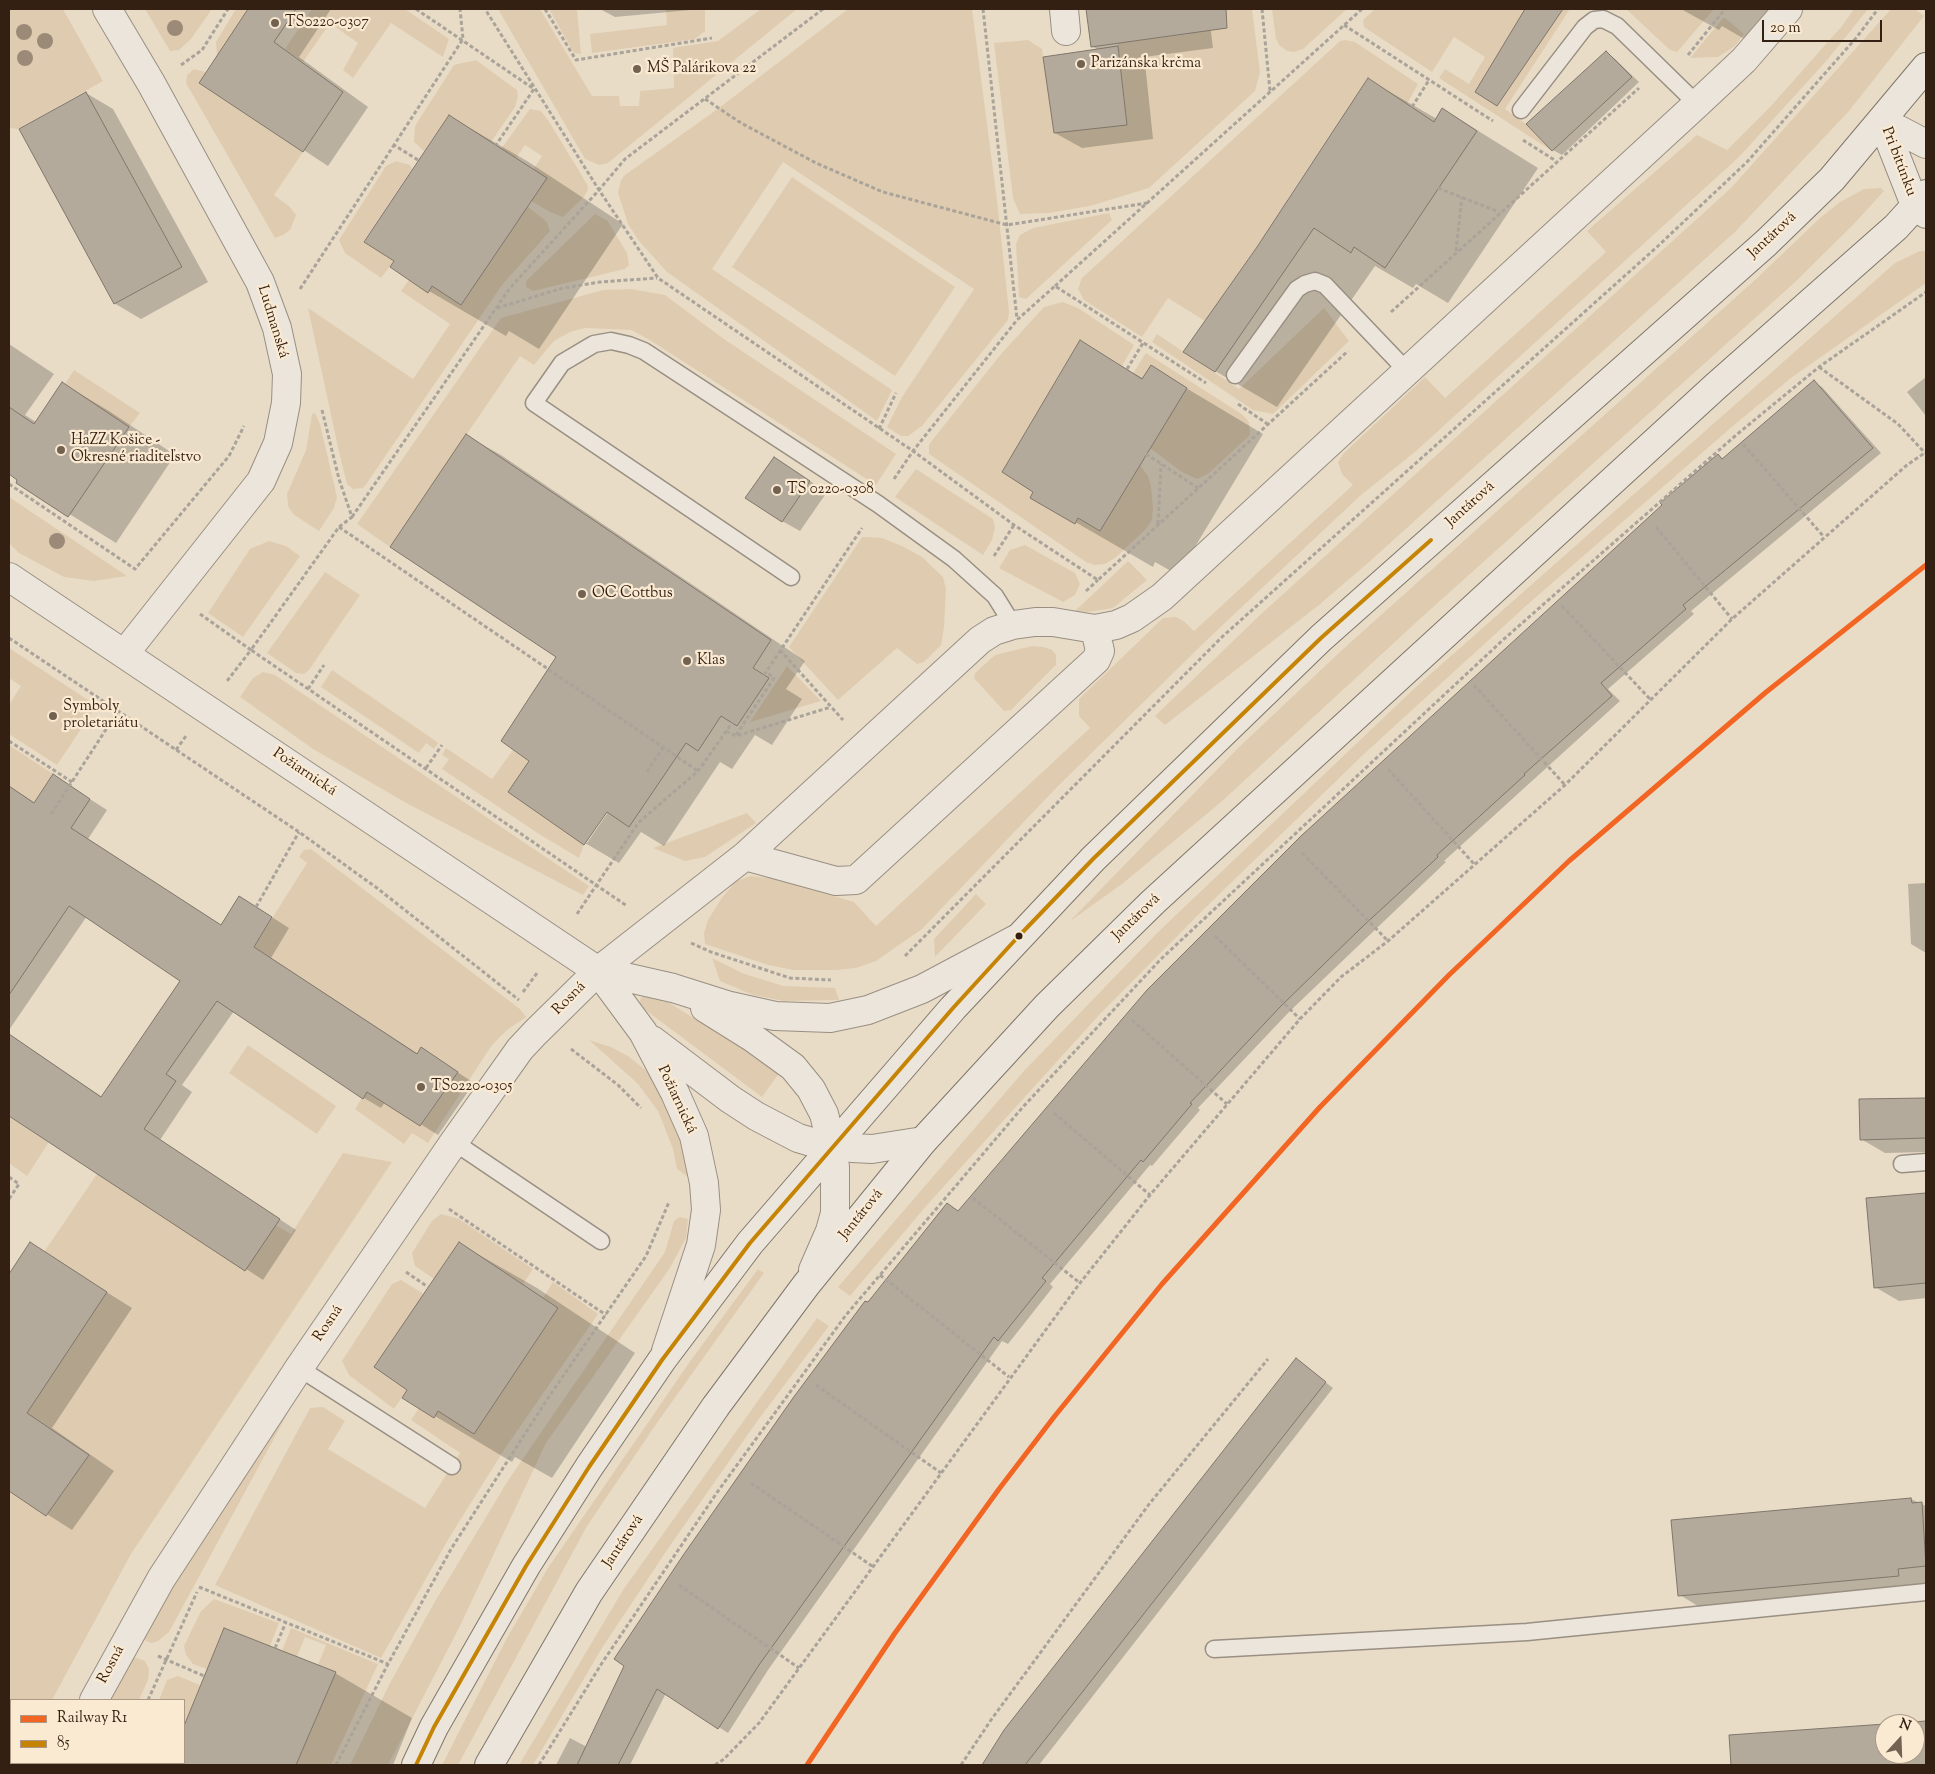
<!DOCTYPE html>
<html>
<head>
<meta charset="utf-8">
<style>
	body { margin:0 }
	#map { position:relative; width:1935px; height:1774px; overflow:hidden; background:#e9dcc7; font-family:"Sorts Mill Goudy",serif }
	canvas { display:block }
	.frame { position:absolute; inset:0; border:10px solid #341f13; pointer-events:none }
	.legend { position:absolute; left:10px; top:1699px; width:175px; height:65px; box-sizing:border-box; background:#faead2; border:1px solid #ab9986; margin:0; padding:6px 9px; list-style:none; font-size:15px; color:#341f13 }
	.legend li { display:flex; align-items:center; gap:10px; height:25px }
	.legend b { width:25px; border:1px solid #ab9986 }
	.north { position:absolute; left:1875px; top:1714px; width:50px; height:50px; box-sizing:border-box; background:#faead2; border:1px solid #ab9986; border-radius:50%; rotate:20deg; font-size:14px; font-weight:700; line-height:20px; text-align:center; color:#341f13 }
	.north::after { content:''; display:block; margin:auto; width:18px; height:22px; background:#736152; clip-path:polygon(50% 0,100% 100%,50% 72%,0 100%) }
	.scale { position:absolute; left:1762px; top:20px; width:120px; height:22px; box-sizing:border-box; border:2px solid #341f13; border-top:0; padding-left:6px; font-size:15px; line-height:18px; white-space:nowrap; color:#341f13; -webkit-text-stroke:4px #faead2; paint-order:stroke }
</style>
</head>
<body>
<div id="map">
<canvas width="1935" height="1774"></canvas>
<div class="frame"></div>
<ul class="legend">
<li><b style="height:6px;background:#f26522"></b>Railway R1</li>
<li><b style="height:6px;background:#c68405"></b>85</li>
</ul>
<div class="north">N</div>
<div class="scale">20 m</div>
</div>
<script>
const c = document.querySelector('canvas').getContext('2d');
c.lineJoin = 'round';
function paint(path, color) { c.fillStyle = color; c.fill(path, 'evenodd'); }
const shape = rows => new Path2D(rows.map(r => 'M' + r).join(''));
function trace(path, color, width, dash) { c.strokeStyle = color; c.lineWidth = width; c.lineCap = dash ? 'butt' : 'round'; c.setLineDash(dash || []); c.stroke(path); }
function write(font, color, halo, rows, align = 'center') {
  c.font = font + ' "Sorts Mill Goudy",serif'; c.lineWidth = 4.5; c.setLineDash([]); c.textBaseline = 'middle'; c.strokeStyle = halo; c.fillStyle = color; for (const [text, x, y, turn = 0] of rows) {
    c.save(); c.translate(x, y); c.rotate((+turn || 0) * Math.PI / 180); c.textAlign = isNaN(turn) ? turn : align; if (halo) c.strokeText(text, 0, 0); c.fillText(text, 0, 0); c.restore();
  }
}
const green = shape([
	[9,9,63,9,103,81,19,129,9,128],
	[145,9,212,9,191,39,179,50,170,51],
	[236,9,248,9,217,56,216,42],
	[312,9,405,9,449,39,443,57,391,23,353,78,343,70,358,43,330,23,303,62,285,49],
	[498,9,540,9,592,96,619,96,620,106,639,106,640,91,674,88,673,48,718,41,761,9,797,9,608,163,599,165,585,159],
	[549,9,577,9,581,54,574,53],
	[666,9,705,9,705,31,695,39,592,53,590,34,667,25],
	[848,9,972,9,997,200,1009,311,1008,320,922,426,908,436,901,436,887,427,902,397,974,289,783,162,712,269,892,390,877,421,667,272,639,241,628,224,618,193,621,180,625,175,719,108],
	[1185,9,1252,9,1260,72,1255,91,1149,188,1090,206,1049,213,1020,214,1013,198,994,43,1028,40,1042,49,1054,133,1127,124,1118,43,1188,34],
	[1272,9,1347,9,1303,49,1294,52,1287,51,1279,45,1276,39],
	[1375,9,1570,9,1505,109,1526,124,1552,151,1439,78,1445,69,1469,84,1485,57,1454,37,1432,72,1364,27,1363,20],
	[1626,9,1714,9,1677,52,1670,50],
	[1854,9,1868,9,1828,59,1739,157,1415,452,1361,495,1211,636,1058,786,922,929,876,961,856,968,836,970,793,970,768,965,705,944,704,933,708,920,721,899,736,881,751,876,777,879,854,902,876,926,1090,728,1079,716,1079,699,1163,618,1176,617,1185,622,1194,631,1353,485,1342,474,1338,462,1344,453,1425,377,1445,398,1606,252,1587,231,1697,135,1727,150,1770,107,1842,26],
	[1891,9,1915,9,1924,16,1849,111,1736,231,1368,563,1319,605,1165,725,1155,716,1260,615,1731,188],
	[1724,17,1744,34,1735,46,1718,57,1690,58],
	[1345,40,1355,42,1418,84,1407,104,1368,78,1287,200,1319,222,1297,251,1267,232,1205,321,1168,298,1142,337,1084,300,1078,289,1082,278,1340,41],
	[476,60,517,90,518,96,515,107,491,142,449,115,424,151,414,142,415,126,454,65],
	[194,69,206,72,199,83,303,152,274,195,290,207,296,215,290,230,283,235,275,238,186,83,187,75],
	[530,109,541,111,548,120,587,184,588,190,583,198,563,217,550,212,531,201,533,170,542,156,525,145,516,158,501,149],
	[396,161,410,165,412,169,364,241,394,261,381,278,345,253,339,240,386,166],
	[792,177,955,287,895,376,732,267],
	[1881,188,1884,191,1853,225,1793,284,1421,618,1220,803,1122,884,1069,922,1237,749,1342,650,1755,280,1820,218,1840,202,1864,189],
	[527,206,547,222,550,231,502,285,367,483,363,488,353,489,347,484,339,452,308,308,413,379,450,324,401,291,409,280,432,286,461,305],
	[1109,213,1112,220,1026,299,1019,297,1016,244,1020,235,1033,228],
	[595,214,607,220,627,253,629,265,625,269,533,291,526,287,526,282,529,278],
	[1920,251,1926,251,1926,283,1791,378,1733,426,1527,605,1364,754,1203,910,1100,1014,927,1205,850,1296,838,1287,1023,1072,1158,932,1417,686,1895,263],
	[631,289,665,295,724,339,896,454,876,485,648,339,631,330,585,328,570,332,554,341,534,365,520,356,390,547,357,524,501,318,603,290],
	[1063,302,1078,308,1134,345,1122,366,1080,340,1002,472,1099,531,1140,465,1148,476,1151,486,1153,508,1152,520,1145,530,1115,558,1105,564,1094,565,1086,562,929,454,929,445,934,438,1002,353,1044,307],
	[1324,308,1349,341,1273,414,1253,410,1152,342,1157,334,1239,389],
	[1146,353,1243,415,1249,422,1250,435,1208,474,1197,479,1182,472,1150,448,1143,379,1133,373],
	[74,370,140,413,129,427,65,384],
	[315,413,320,424,337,497,334,508,319,531,293,514,288,506,287,494,306,450,312,414],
	[916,469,993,519,995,528,992,540,983,555,895,497],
	[9,497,127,576,94,581,64,577,19,553,9,543],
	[862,537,882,538,902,546,922,557,943,577,946,589,944,628,941,645,924,662,917,664,897,648,838,700,789,647],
	[269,541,286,546,300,556,243,637,208,613,250,549],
	[1025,545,1075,573,1080,584,1075,595,1063,602,999,568,1010,550],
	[1128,561,1147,580,1113,608,1089,612,1075,611],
	[325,572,360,595,309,670,304,674,296,673,267,653],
	[1032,646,1044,647,1052,650,1056,655,1056,665,1011,710,1004,711,974,678,975,673,995,655],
	[9,648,94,704,95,708,57,765,9,734,9,705,21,686,9,678],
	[787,666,821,701,750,722],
	[332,670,430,737,438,743,434,749,426,743,419,753,321,687],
	[263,672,275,675,589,886,583,895,408,804,313,749,240,697,253,678],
	[9,745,53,774,34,803,9,786],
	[446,748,492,779,513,750,529,761,508,792,584,845,579,858,539,834,442,769,449,759,442,755],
	[747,813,756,823,705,857,685,861,653,848],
	[311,849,520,1009,526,1017,507,1030,492,1045,428,1143,412,1133,404,1144,355,1109,398,1041,254,947,307,863,299,857,304,850],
	[421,1047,458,1072,421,1126,385,1103],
	[976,894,986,904,935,957,934,939],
	[712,958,742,973,783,986,835,988,839,1000,784,1001,753,995,720,981],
	[655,994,780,1072,762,1097,640,1006,640,1000,643,995],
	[589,1040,611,1047,628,1056,648,1072,663,1092,674,1112,691,1179,677,1169,673,1149,658,1111,638,1084],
	[248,1045,336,1106,317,1134,229,1073],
	[9,1116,49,1142,27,1176,9,1163],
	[343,1153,392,1162,131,1554,52,1700,11,1700,11,1763,19,1763,17,1765,9,1765,9,1491,46,1516,89,1455,27,1413,44,1252,97,1174,275,1225,291,1234],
	[441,1214,459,1219,533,1269,523,1284,459,1242,434,1279,415,1266,412,1253,432,1221],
	[680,1217,688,1219,686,1238,670,1268,546,1443,460,1626,388,1765,350,1765,389,1685,434,1603,509,1479,665,1252,674,1221],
	[758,1269,764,1273,659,1420,587,1526,458,1765,442,1765,507,1638,548,1568,691,1360],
	[401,1280,424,1294,407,1390,394,1409,349,1375,342,1361,392,1284],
	[553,1282,598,1314,504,1450,449,1538,381,1658,215,1585,310,1408,323,1407,345,1421,328,1449,425,1508,460,1453,411,1420,419,1408,434,1418,438,1411,474,1434,558,1308,543,1298],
	[817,1318,829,1326,758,1420,667,1550,602,1648,533,1765,519,1765,623,1590],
	[290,1409,169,1632,158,1641,151,1643,140,1638,168,1588],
	[214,1599,279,1623,270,1646,224,1628,207,1669,193,1664,186,1655,184,1646,201,1611],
	[291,1628,378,1664,331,1765,296,1765,335,1673,318,1665,326,1645,305,1637,297,1657,282,1651],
	[131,1656,145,1661,149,1669,148,1680,139,1700,106,1700],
	[178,1676,200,1685,184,1726,184,1700,159,1700,167,1680]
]);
const shadow = shape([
	[250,9,331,9,299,57,368,107,328,166,201,83],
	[600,9,690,9,690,10,615,17],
	[1088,9,1208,9,1213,48,1136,58,1145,63,1153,139,1082,148,1055,133,1098,50,1092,46],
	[1681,9,1777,9,1753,44,1722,26,1719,30],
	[1606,53,1614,58,1639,82,1562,155,1553,150,1528,124],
	[1369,80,1437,119,1443,109,1538,168,1448,303,1416,284,1413,288,1375,266,1277,407,1215,371,1258,248],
	[86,93,113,109,208,282,141,319,114,303],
	[449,116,527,161,623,224,539,349,509,331,506,336,429,291,395,261],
	[1080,342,1144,379,1151,367,1263,434,1178,575,1155,562,1153,567,1032,497],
	[9,344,54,374,25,415,36,422,62,383,109,411,175,455,116,543,18,482,19,479,9,472],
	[1926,377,1926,416,1907,392],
	[1814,382,1822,387,1881,453,1691,611,1694,614,1608,689,1620,701,1444,861,1446,862,1289,1012,1198,1108,1200,1110,1152,1166,1150,1165,1050,1284,1053,1287,1008,1344,1002,1341,768,1670,728,1733,666,1693,630,1765,556,1765,570,1738,587,1747,868,1304,1718,456,1724,459],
	[467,436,501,455,805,661,786,689,802,699,772,745,755,735,732,769,720,762,664,846,641,832,619,863,585,843,587,843,611,808,531,761,558,657],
	[774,458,827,492,800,531,782,521],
	[54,776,107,810,88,839,222,926,256,907,289,928,271,958,418,1054,422,1049,474,1083,438,1135,385,1102,381,1108,364,1098,234,1011,182,1085,192,1092,160,1140,296,1230,263,1280,9,1114,9,1034,102,1097,182,981,87,916,9,1030,9,786,35,803],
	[1926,883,1926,953,1911,944,1908,884],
	[1926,1098,1926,1152,1885,1153,1861,1139,1860,1100],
	[1926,1194,1926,1298,1899,1301,1875,1287,1867,1200],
	[30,1244,132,1308,52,1428,114,1471,72,1530,9,1490,9,1273,10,1274],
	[460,1244,537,1288,635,1353,552,1478,515,1457,512,1462,403,1397,409,1390],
	[1296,1360,1333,1388,1039,1765,984,1765,1005,1730],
	[1911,1499,1926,1506,1925,1590,1706,1611,1680,1595],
	[224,1630,335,1673,412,1718,393,1765,170,1765,171,1763,184,1763,184,1730],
	[1926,1722,1926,1765,1733,1765,1731,1736,1885,1725,1885,1754,1915,1754,1915,1724,1904,1724]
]);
const building = shape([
	[248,9,296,9,274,42,343,92,303,152,199,83,248,9],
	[1086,9,1226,9,1227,28,1091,47,1086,9],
	[1525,9,1563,9,1497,106,1475,92,1525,9],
	[1118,46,1127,125,1054,133,1043,57,1118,46],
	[1606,51,1632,77,1552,151,1526,124,1606,51],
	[1368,78,1434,122,1442,108,1477,131,1385,268,1354,247,1351,253,1314,228,1215,372,1183,352,1257,247,1368,78],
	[86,92,182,267,114,304,19,129,86,92],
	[449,115,547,178,461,305,432,286,428,293,390,267,394,261,364,242,449,115],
	[1080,340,1142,379,1151,365,1187,388,1100,531,1078,518,1075,524,1030,498,1033,492,1002,472,1080,340],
	[1814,380,1873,448,1683,605,1686,609,1601,683,1612,696,1524,774,1525,775,1437,855,1438,857,1361,928,1280,1007,1190,1103,1192,1104,1143,1162,1141,1160,1042,1278,1046,1281,998,1341,994,1337,759,1665,718,1729,657,1689,618,1765,577,1765,624,1666,614,1659,684,1554,793,1398,865,1301,868,1302,947,1203,958,1211,1147,990,1301,836,1662,505,1660,503,1718,454,1722,459,1814,380],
	[62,382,129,427,68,517,16,483,17,480,9,474,9,407,34,424,62,382],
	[466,434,771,640,753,668,769,678,737,726,721,716,698,751,686,743,629,827,607,812,584,845,508,792,529,761,501,741,556,657,390,547,466,434],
	[774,457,810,481,782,522,745,498,774,457],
	[53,774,90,799,71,828,221,925,239,896,272,917,254,947,417,1054,421,1047,458,1072,420,1126,367,1092,363,1099,217,1001,166,1074,176,1081,144,1129,280,1219,245,1271,9,1116,9,1034,101,1097,180,981,69,906,9,995,9,786,34,803,53,774],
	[1926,1098,1926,1138,1860,1140,1859,1099,1926,1098],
	[1926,1193,1926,1283,1874,1288,1866,1198,1926,1193],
	[30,1242,107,1292,27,1413,89,1455,46,1516,9,1491,9,1274,30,1242],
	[459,1242,558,1308,474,1434,438,1411,434,1418,402,1398,407,1390,374,1367,459,1242],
	[1296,1358,1326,1382,1025,1765,982,1765,1004,1730,1296,1358],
	[1911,1498,1912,1503,1922,1502,1926,1566,1898,1569,1899,1576,1678,1596,1671,1520,1911,1498],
	[224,1628,336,1672,296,1765,184,1765,184,1726,224,1628],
	[1926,1721,1926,1765,1731,1765,1729,1735,1885,1724,1885,1754,1915,1754,1915,1724,1885,1724,1926,1721]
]);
const path = shape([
	[416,9,534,89,496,145],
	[545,9,576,60,712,38],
	[823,9,625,159,599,190,658,278,913,451,1014,525,1098,580,1348,351],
	[983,9,1017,319],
	[1262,9,1270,91],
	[1344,25,1493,121],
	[1688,55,1725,9],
	[181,65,202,50,228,9],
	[705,99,741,123,816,163,883,192,1007,225,1147,203],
	[1412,107,1429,80],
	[1523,140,1556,161],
	[418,160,394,145,463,39,460,9],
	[1438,188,1499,212],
	[1456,251,1462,197],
	[1055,286,1362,9],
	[300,289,394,145],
	[497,308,563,288,600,282,657,278],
	[1391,312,1639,88],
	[1819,367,1898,424,1925,453],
	[1127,369,1143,343],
	[1238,404,1269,425],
	[322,410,339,479,352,517,339,527,251,650,627,906],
	[879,429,896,393],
	[1743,444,1824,537],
	[1146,454,1198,488],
	[894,479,913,451,1017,320,1055,286,1206,383],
	[9,484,135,569,229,456,244,426],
	[352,517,510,288,599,190,485,9],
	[1158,524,1161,464],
	[339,527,698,771],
	[1656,527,1732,619],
	[994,556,1014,525],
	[1086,591,1098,580],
	[1562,606,1650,699],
	[200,614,251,650,227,681],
	[9,638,299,832,377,888,519,1000],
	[780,650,843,720],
	[764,675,862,528],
	[1474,685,1565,785],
	[308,689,324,665],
	[726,731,736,736,831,707],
	[736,735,774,678,766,672],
	[9,741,72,782],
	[176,750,186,736],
	[426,768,442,745],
	[1388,769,1475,865],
	[647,772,663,747],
	[51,814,118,711],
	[1302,853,1388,941],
	[256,907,299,832],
	[577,914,638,823,698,771,732,723],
	[1215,936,1300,1019],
	[691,943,711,952,790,978,831,980],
	[905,956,1222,637,1658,246,1747,162,1856,38,1878,9],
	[523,992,537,973],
	[1132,1020,1227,1104],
	[571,1049,618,1085,641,1108],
	[1054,1113,1150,1195],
	[9,1177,19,1184,9,1199],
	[973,1198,1080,1283],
	[449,1209,606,1315],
	[406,1272,428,1287],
	[880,1275,1009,1377],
	[816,1385,941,1473],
	[751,1483,872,1566],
	[679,1585,799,1668],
	[199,1587,388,1664],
	[275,1648,286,1622],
	[158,1656,204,1676],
	[148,1700,197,1592],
	[120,1765,121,1763],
	[336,1765,388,1664,451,1549,548,1398,646,1256,669,1202],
	[539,1765,602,1663,716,1494,846,1315,1022,1108,1161,959,1504,639,1735,436,1819,367,1926,292],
	[715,1765,724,1759,759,1723,1080,1283,1150,1195,1300,1019,1341,977,1388,941,1565,785,1732,619,1907,465,1926,452],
	[961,1765,991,1720,1150,1503,1268,1359]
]);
const lane = shape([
	[1521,110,1585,27,1594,20,1603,19,1617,26,1697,104],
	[1235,375,1297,289,1305,284,1315,281,1325,285,1407,371],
	[791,577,534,403,562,363,594,344,611,341,629,345,644,351,878,504,954,559,995,596,1013,625],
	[454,1142,601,1241],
	[1902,1164,1926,1162],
	[299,1368,452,1466],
	[1214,1649,1527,1632,1926,1592]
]);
const street = shape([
	[107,9,151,83,260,282,277,328,287,374,286,403,278,443,261,481,125,653],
	[1064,9,1066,31],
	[1882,121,1915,205,1926,214],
	[1882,121,1926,144],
	[9,577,598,971,643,1032,675,1093,694,1136,704,1183,706,1210,701,1245,666,1351],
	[745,856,836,881,856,880,1096,660,1100,651,1095,629],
	[598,971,673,988,730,1006,775,1016,830,1018,868,1010,922,989,1016,939],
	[705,1008,753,1038,793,1067,811,1089,824,1114,832,1146,835,1167,835,1213,830,1231,813,1270],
	[652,1040,730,1099,756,1116,798,1138,815,1143,852,1148,872,1149,923,1141],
	[94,1700,161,1579,299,1368,454,1142,520,1049,535,1033,598,971,745,856,980,640,994,631,1013,625,1035,622,1053,622,1095,629,1116,625,1132,618,1162,597,1697,104,1744,60,1788,9],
	[61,1765,62,1763]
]);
const secondary = shape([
	[416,1765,434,1727,526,1566,589,1467,662,1360,750,1243,953,1008,1093,859,1321,638,1766,243,1832,179,1926,67],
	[489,1765,589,1592,716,1406,806,1285,923,1141,1047,1006,1153,902,1716,386,1896,227,1926,194]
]);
const bus1 = shape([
	[416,1765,434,1727,526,1566,589,1467,662,1360,750,1243,953,1008,1016,939,1093,859,1321,638,1431,540]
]);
const rail1 = shape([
	[807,1765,895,1633,999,1489,1054,1417,1162,1284,1320,1107,1449,975,1569,861,1765,693,1926,565]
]);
const trees = [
	[175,28],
	[24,32],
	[45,41],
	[25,58],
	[57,541]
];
const markers = [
	[275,23,5,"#736152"],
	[1081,64,5,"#736152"],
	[637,69,5,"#736152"],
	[61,450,5,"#736152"],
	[777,490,5,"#736152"],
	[582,594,5,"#736152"],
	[687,661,5,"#736152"],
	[53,716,5,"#736152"],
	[1019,936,4.5,"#341f13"],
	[421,1087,5,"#736152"]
];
const poiNames = [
	["TS0220-0307",285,23],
	["Parizánska krčma",1091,64],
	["MŠ Palárikova 22",647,69],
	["HaZZ Košice -",71,441],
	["Okresné riaditeľstvo",71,458],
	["TS 0220-0308",787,490],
	["OC Cottbus",592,594],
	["Klas",697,661],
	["Symboly",63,707],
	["proletariátu",63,724],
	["TS0220-0305",431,1087]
];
const streetNames = [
	["Pri bitúnku",1898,162,69],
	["Jantárová",1773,236,-43],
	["Ludmanská",272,322,73],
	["Jantárová",1471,505,-42],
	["Požiarnická",304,773,34],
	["Jantárová",1137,918,-44],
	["Rosná",570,999,-45],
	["Požiarnická",676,1100,65],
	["Jantárová",862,1215,-51],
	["Rosná",329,1324,-56],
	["Jantárová",624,1542,-56],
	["Rosná",112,1665,-62]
];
paint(green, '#dfccb0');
paint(shadow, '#0003');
paint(building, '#b4aa9c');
trace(building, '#7f766a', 1);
trace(lane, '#998f82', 19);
trace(street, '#998f82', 30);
trace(secondary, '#7f766a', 30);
trace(path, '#aaa39a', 3, [4, 2.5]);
trace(lane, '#ece5db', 16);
trace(street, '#ece5db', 28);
trace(secondary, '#ece5db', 28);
trace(bus1, '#c68405', 4);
trace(rail1, '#f26522', 5);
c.fillStyle = '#9b8a77';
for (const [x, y] of trees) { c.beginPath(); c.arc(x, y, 8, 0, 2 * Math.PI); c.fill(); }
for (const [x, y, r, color] of markers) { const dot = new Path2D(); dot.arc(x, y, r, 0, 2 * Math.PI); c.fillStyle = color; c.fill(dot); trace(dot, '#faead2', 2); }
write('15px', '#341f13', '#faead2', poiNames, 'left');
write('15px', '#341f13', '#faead2', streetNames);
</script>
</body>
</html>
